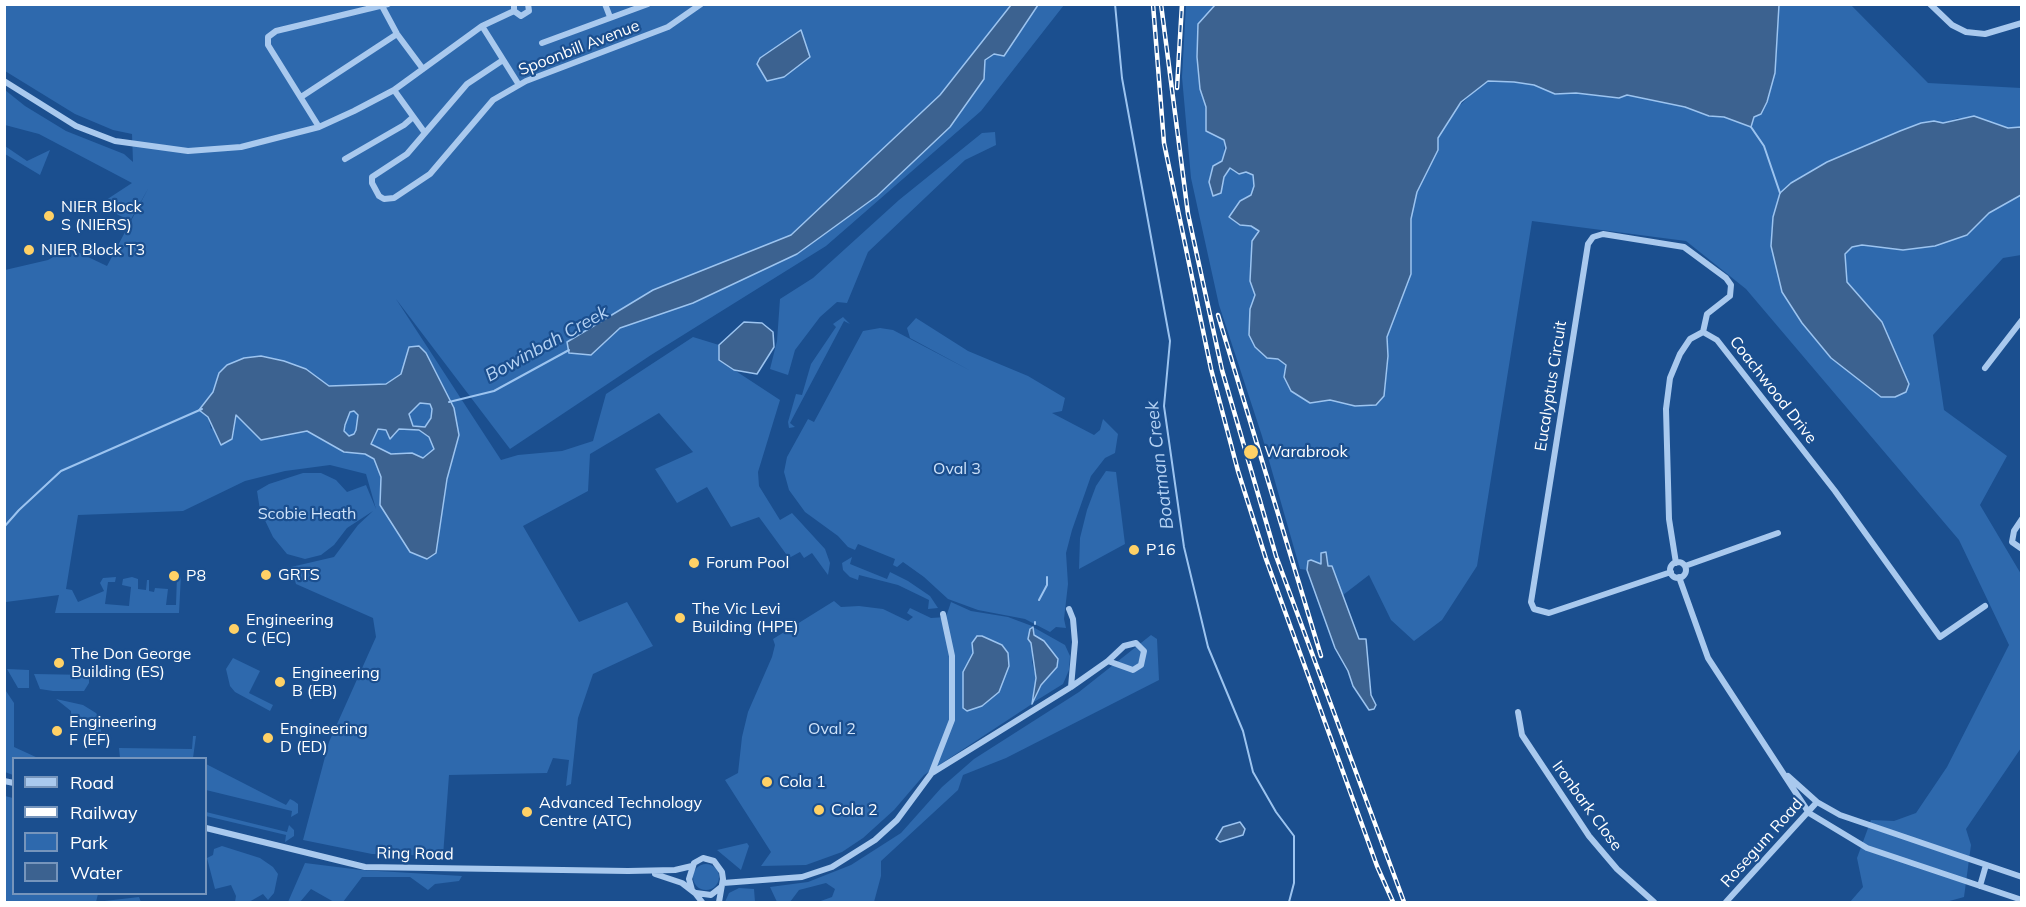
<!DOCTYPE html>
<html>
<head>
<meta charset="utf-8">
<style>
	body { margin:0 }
	#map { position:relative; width:2026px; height:907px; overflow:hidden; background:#1b4f8f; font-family:Mulish,sans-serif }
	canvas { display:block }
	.frame { position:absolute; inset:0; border:6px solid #fff; pointer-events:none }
	.legend { position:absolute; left:12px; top:757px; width:195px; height:138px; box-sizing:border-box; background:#1b4f8f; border:2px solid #7695bc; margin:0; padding:8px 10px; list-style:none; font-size:18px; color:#fff }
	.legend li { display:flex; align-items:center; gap:12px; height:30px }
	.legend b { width:30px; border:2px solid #7695bc }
</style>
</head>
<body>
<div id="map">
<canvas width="2026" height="907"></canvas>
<div class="frame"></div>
<ul class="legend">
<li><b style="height:8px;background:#a9c9ee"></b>Road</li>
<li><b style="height:8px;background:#fff"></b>Railway</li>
<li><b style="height:16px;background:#2e69ad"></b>Park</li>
<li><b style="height:16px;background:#3c6290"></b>Water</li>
</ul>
</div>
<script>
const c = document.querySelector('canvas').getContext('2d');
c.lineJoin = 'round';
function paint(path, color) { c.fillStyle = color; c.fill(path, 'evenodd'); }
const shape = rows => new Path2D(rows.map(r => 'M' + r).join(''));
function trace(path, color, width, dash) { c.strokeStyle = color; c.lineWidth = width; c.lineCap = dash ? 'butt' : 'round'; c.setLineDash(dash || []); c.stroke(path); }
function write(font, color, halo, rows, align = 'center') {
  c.font = font + ' Mulish,sans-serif'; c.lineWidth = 4.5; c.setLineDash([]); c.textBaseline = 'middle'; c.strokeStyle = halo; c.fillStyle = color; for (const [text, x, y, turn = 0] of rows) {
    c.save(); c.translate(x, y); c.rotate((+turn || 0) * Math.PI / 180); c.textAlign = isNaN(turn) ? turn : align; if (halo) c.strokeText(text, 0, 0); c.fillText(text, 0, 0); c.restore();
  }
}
const green = shape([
	[1850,4,1928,83,2021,88,2021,127,2008,128,1958,118,1943,123,1934,121,1780,193,1773,217,1771,246,1802,323,1831,358,1881,397,1909,384,1882,322,1847,282,1845,254,1852,247,1862,245,1903,250,1935,246,1967,235,1989,213,2021,195,2021,255,2003,258,1933,335,1944,410,2007,456,1980,505,2021,574,2021,748,1966,829,1971,845,1964,897,1946,902,1850,902,1863,887,1857,858,1871,820,1894,821,1916,813,1947,767,2009,645,1959,540,1746,289,1686,241,1532,221,1477,566,1442,620,1414,641,1391,620,1369,575,1343,595,1332,566,1308,562,1307,570,1300,569,1262,436,1219,305,1191,178,1182,77,1186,5,1215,5,1198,24,1200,89,1206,107,1206,130,1225,140,1221,193,1224,177,1230,168,1253,174,1254,186,1251,195,1240,201,1240,225,1251,226,1259,231,1250,281,1255,295,1250,309,1255,347,1267,357,1278,359,1286,365,1284,377,1310,403,1330,400,1355,406,1384,396,1388,356,1387,337,1411,274,1411,219,1417,192,1438,150,1438,138,1450,115,1480,86,1489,81,1514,82,1534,85,1555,94,1576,93,1619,98,1627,95,1685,107,1709,116,1724,117,1751,127,1754,117,1761,114,1767,102,1775,73,1779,5],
	[5,5,1064,5,981,111,826,246,651,355,510,449,396,299,501,460,518,455,562,451,593,441,606,394,693,337,719,345,719,360,780,400,758,472,759,486,780,520,792,513,825,549,830,563,828,575,812,553,804,558,800,552,789,558,759,517,731,527,707,487,677,503,655,469,693,452,659,413,590,454,588,491,523,526,579,622,627,602,653,646,593,674,578,718,571,784,566,786,569,760,553,758,547,773,449,775,443,856,372,854,303,840,329,742,376,637,373,618,296,584,291,567,334,557,358,525,373,511,347,528,334,545,321,555,305,559,287,554,273,537,260,510,257,491,269,484,303,473,321,473,336,480,347,492,366,485,376,509,366,474,330,465,285,471,245,481,183,511,78,515,66,589,72,590,78,602,104,591,100,583,103,578,116,577,115,582,108,582,105,604,129,606,131,587,122,585,123,579,132,577,138,579,138,589,146,590,147,580,149,580,149,591,154,592,155,588,168,589,166,605,176,605,177,575,181,575,179,613,55,613,59,595,6,602,5,636,5,270,48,260,69,248,107,266,149,187,130,221,109,210,103,202,132,183,39,134,5,125,5,90,25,106,66,131,124,154,133,162,132,134,113,130,75,114,5,71],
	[409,347,426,353,454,408,459,435,447,479,436,553,380,505,381,477,374,459,365,454,344,452,307,431,261,440,235,415,211,429,208,417,199,410,213,392,219,373,306,369,329,386,386,384,401,374],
	[995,132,996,145,965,160,868,252,847,303,837,302,820,317,795,350,788,375,770,369,777,341,780,299,813,278,899,200,982,133],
	[5,146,27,161,50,150,40,175,5,154],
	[843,317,850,324,844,321,790,423,795,427,789,428,788,422,796,394,802,395,811,364,836,327,833,324],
	[916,318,968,351,1028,376,1065,398,1062,411,1052,413,1094,435,1100,430,1103,419,1118,434,1115,453,1105,458,1091,476,1072,530,1066,553,1068,584,1064,619,1066,628,1056,627,1050,632,1025,619,978,610,948,599,924,577,903,562,897,567,893,565,895,559,858,544,855,550,848,547,838,536,805,512,789,490,784,472,787,457,808,419,814,422,863,331,880,328,893,330,971,371,910,338,907,328],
	[420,403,430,404,432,409,431,418,425,427,413,426,409,414],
	[354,411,359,415,356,430,354,435,349,436,344,432,345,425,350,412],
	[377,429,386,430,394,436,399,429,419,430,429,437,434,449,423,458,412,453,391,454,371,444],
	[1106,471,1116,472,1125,544,1079,569,1080,538,1087,510,1096,486],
	[852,557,850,564,887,579,890,572,908,581,930,596,938,608,928,609,929,600,898,585,859,575,858,580,850,577,843,570,842,563],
	[834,601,841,607,859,606,883,609,908,621,913,617,907,613,910,608,931,618,946,617,951,602,971,611,1008,617,1032,626,1032,662,1036,678,1032,704,924,775,894,810,863,838,842,852,806,865,761,866,771,852,725,780,738,773,742,737,748,712,772,657,775,645,773,639],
	[1033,627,1065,645,1070,656,1069,670,1063,684,1034,702,1041,685,1057,667,1044,641,1034,635],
	[1151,635,1157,639,1159,680,1006,758,963,775,958,790,881,861,881,876,874,902,818,902,832,897,835,889,826,883,799,890,790,902,777,902,770,887,808,882,851,865,901,833,942,787,974,759,1079,692],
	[233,658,260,671,249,693,273,705,270,711,235,692,230,686,226,669],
	[7,669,29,670,29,688,18,688],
	[34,674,89,675,89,683,84,691,53,691,40,689],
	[4,688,14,703,14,747,38,758,14,758,13,775,5,772],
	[56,699,83,705,96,713,100,719,102,744,95,743,95,718,71,717,71,711],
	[193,736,196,736,193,758,120,758,119,748,192,749],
	[206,764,286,805,290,799,294,801,298,804,298,813,291,817,292,811,206,790],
	[5,796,13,798,14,894,98,894,96,902,139,897,141,902,5,902],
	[206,812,287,832,289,825,294,830,294,836,285,842,286,835,206,816],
	[747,843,749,846,741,870,717,850],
	[222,846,260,858,273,867,278,874,274,893,268,900,263,894,249,902,235,902,236,896,231,885,215,889,207,858,213,855,214,849],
	[305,863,361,870,462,876,459,881,435,884,428,890,410,877,362,877,343,902,334,902,311,889,300,902,288,902],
	'693 877a13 13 0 1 1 26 0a13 13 0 1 1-26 0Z',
	[739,888,754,889,755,902,725,902,729,893]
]);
const water = shape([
	[1011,5,1038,5,1004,56,994,54,985,60,984,79,950,127,877,196,797,254,693,303,620,328,591,355,569,353,567,342,653,290,791,235,940,95,1011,5],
	[1215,5,1779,4,1779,5,1775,73,1767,102,1761,114,1754,117,1751,127,1724,117,1709,116,1685,107,1627,95,1619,98,1576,93,1555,94,1534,85,1514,82,1488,81,1461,102,1438,138,1438,150,1417,192,1411,219,1411,274,1387,337,1388,356,1384,396,1376,405,1355,406,1330,400,1310,403,1291,391,1284,377,1286,365,1278,359,1267,358,1255,347,1249,335,1250,309,1255,295,1250,281,1252,241,1259,231,1251,226,1240,225,1229,217,1240,201,1251,195,1254,186,1253,175,1246,172,1239,174,1230,168,1224,177,1221,193,1213,196,1209,182,1213,166,1222,161,1226,148,1224,140,1206,131,1206,107,1200,89,1197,57,1198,24,1215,5],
	[801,30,810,57,784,77,767,81,757,64,760,58,801,30],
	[1974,116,2008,128,2021,127,2021,195,1989,213,1967,235,1935,246,1903,250,1862,245,1852,247,1845,254,1847,282,1882,322,1909,384,1906,392,1895,397,1881,397,1831,358,1802,323,1782,292,1771,246,1773,217,1780,193,1791,183,1827,162,1900,131,1921,123,1934,121,1943,123,1974,116],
	[744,322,762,323,773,332,774,347,757,374,734,370,719,360,719,345,744,322],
	[419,346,426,353,454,408,459,435,447,479,436,553,427,559,410,552,380,505,381,477,374,459,365,454,344,452,307,431,261,440,236,415,232,439,221,445,208,417,199,410,213,392,219,373,227,365,244,358,261,356,284,361,306,369,329,386,386,384,401,374,409,347,419,346],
	[420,403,430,404,432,409,431,418,425,427,413,426,409,414,420,403],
	[354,411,358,415,356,430,354,434,349,436,344,431,345,425,350,412,354,411],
	[378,429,386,430,390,439,399,429,419,430,429,437,434,449,423,458,412,453,391,454,371,444,378,429],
	[1326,552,1328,566,1332,566,1359,639,1366,639,1371,695,1376,705,1374,709,1369,710,1353,686,1348,671,1335,648,1307,570,1308,561,1311,560,1321,564,1321,553,1326,552],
	[1033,627,1034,635,1044,641,1058,659,1057,667,1041,685,1032,704,1036,678,1031,643,1028,639,1030,629,1033,627],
	[977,636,982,636,1002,645,1008,653,1009,666,999,692,982,706,967,711,963,708,963,672,973,653,972,643,977,636],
	[1240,822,1245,829,1243,835,1220,842,1216,839,1223,827,1240,822]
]);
const stream = shape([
	[1115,4,1122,78,1170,341,1164,406,1184,547,1208,647,1243,731,1253,772,1276,812,1294,836,1294,883,1289,902],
	[1751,127,1764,146,1780,193],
	[449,402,494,391,569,350],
	[4,527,19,510,61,471,202,409],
	[1039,600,1047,585,1047,577],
	[1035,624,1035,622]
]);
const minor = shape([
	[514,4,514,11,521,16,529,11,528,4],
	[605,4,610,17],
	[1930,4,1952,25,1966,32,1985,34,2022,23],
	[382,6,397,34,423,69],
	[482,26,519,85],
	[542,43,648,4],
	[503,60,467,84,407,154,372,177,372,183,379,196,384,199,394,198,430,174,493,100,526,81,668,27,701,4],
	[4,81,76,126,115,141,188,151,241,147,319,127,354,111,394,90,482,26,514,11],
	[394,90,425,133],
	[301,97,397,34],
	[319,127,268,45,268,37,276,31,388,4],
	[345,159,404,125,412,118],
	[1985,368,2022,320],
	[2022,519,2014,531,2012,542,2022,549],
	'1670 570a8 8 0 1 1 16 0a8 8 0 1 1-16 0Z',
	[1676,563,1669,519,1666,409,1670,378,1680,354,1690,339,1703,332,1717,340,1835,491,1940,637,1985,606],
	[1685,566,1778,533],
	[1671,572,1549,613,1534,609,1531,602,1588,244,1593,237,1603,234,1684,247,1726,278,1731,285,1730,296,1707,314,1703,332],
	[1679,577,1708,658,1809,813,1867,848,2022,900],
	[1069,609,1073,619,1075,642,1071,687],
	[1518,712,1522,735,1589,836,1617,869,1654,902],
	[932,773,1071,687,1108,661,1124,646,1136,643,1144,651,1141,665,1133,670,1108,661],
	[1788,776,1817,802,1840,815,2022,877],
	[4,781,14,783],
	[206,828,365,867,628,871,675,870,692,866],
	[655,874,682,883,695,893,702,902],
	[723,883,802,877,832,867,875,840,897,820,931,774,952,720,952,656,943,614],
	[1980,886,1986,865],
	[692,890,689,879,694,863,703,858,714,861,722,872,723,879,719,902],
	[696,893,711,895,721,887],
	[1726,902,1817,802]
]);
const rail = shape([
	[1153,4,1164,143,1211,369,1238,471,1266,559,1377,866,1393,902],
	[1161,4,1188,214,1222,370,1276,556,1404,902],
	[1177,88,1182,4],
	[1218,315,1321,656]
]);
const markers = [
	[49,216,6,"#ffd166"],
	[29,250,6,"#ffd166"],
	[1251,452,8,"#ffd166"],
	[1134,550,6,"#ffd166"],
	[694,563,6,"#ffd166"],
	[266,575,6,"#ffd166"],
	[174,576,6,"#ffd166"],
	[680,618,6,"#ffd166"],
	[234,629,6,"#ffd166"],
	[59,663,6,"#ffd166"],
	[280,682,6,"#ffd166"],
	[57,731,6,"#ffd166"],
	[268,738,6,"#ffd166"],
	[767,782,6,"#ffd166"],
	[819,810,6,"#ffd166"],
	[527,812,6,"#ffd166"]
];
const streetNames = [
	["Spoonbill Avenue",579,48,-21],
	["Eucalyptus Circuit",1551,386,-81],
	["Coachwood Drive",1773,390,52],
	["Ironbark Close",1587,806,54],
	["Rosegum Road",1762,843,-48],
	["Ring Road",415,854,1]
];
const poiNames = [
	["NIER Block",61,207],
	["S (NIERS)",61,225],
	["NIER Block T3",41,250],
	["Warabrook",1264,452],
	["P16",1146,550],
	["Forum Pool",706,563],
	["GRTS",278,575],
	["P8",186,576],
	["The Vic Levi",692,609],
	["Building (HPE)",692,627],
	["Engineering",246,620],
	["C (EC)",246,638],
	["The Don George",71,654],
	["Building (ES)",71,672],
	["Engineering",292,673],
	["B (EB)",292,691],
	["Engineering",69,722],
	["F (EF)",69,740],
	["Engineering",280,729],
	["D (ED)",280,747],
	["Cola 1",779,782],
	["Advanced Technology",539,803],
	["Centre (ATC)",539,821],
	["Cola 2",831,810]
];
const parkNames = [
	["Oval 3",957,469],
	["Scobie Heath",307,514],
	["Oval 2",832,729]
];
const waterNames = [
	["Bowinbah Creek",547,344,-29],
	["Boatman Creek",1160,465,-97]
];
paint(green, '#2e69ad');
paint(water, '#3c6290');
trace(water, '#9cc4f0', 1.5);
trace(stream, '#9cc4f0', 2);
trace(minor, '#a9c9ee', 6);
trace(rail, '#fff', 4.5);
trace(rail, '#1b4f8f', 2, [7]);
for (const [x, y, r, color] of markers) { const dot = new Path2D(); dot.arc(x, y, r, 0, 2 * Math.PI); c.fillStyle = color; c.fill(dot); trace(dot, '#1b4f8f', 2); }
write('16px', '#fff', '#1b4f8f', streetNames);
write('16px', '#fff', '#1b4f8f', poiNames, 'left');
write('16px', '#cfe3fa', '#1b4f8f', parkNames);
write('italic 18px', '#b5d3f5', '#1b4f8f', waterNames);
</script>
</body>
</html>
